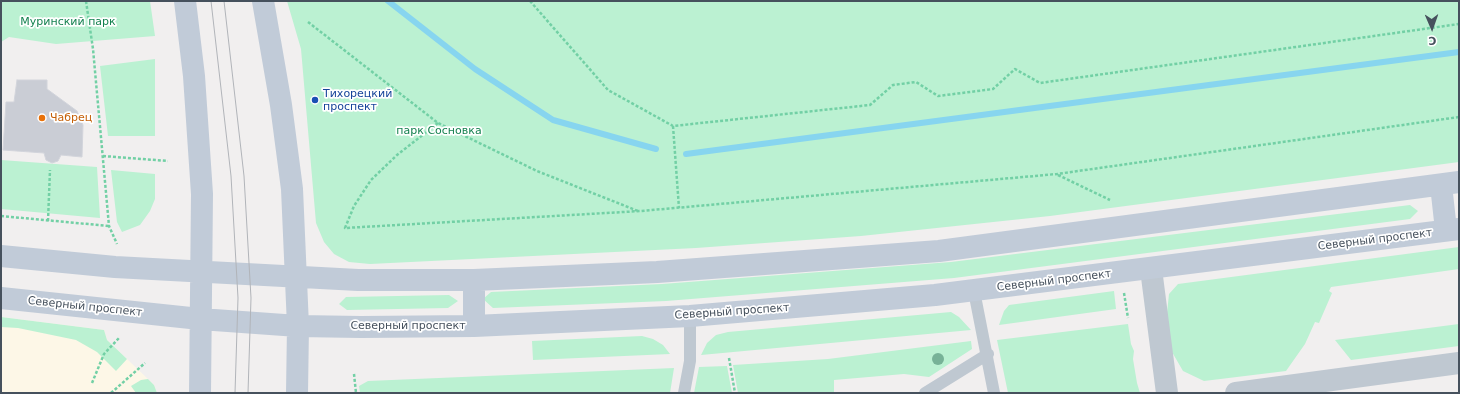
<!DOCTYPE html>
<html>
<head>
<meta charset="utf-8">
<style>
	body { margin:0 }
	#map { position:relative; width:1460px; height:394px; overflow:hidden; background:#f1efef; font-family:"DejaVu Sans",sans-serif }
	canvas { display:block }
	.frame { position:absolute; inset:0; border:2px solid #46515d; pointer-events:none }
	.north { position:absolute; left:1412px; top:8px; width:40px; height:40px; -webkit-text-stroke:3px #fff; paint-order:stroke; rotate:178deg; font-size:11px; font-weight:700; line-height:16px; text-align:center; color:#46515d }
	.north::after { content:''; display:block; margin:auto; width:14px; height:18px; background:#46515d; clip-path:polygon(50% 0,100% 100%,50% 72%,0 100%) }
</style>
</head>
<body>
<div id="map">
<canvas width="1460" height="394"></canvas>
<div class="frame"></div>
<div class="north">С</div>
</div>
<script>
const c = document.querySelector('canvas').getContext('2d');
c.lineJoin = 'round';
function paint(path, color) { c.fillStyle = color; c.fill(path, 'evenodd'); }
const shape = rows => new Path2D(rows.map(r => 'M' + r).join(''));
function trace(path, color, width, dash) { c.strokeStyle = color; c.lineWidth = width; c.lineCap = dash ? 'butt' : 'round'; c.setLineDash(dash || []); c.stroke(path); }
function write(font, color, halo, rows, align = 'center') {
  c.font = font + ' "DejaVu Sans",sans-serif'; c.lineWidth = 3.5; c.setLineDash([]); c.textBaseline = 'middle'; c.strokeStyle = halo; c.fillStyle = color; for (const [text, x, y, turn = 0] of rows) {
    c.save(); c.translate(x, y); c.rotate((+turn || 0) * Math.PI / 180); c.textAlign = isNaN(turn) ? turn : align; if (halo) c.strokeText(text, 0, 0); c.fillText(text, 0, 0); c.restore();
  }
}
const commercial = shape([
	[1,317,104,330,107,340,148,379,154,385,157,393,1,393]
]);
const green = shape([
	[1,1,150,1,155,36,56,44,9,37,1,42],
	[287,1,1459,1,1459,162,1050,216,861,236,696,248,370,264,349,262,334,254,324,242,316,223,301,49],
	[155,59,155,136,108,136,100,66],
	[1,160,97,167,100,218,1,209],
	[111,170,155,174,155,199,150,211,140,225,122,232,117,222],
	[1410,205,1418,211,1410,219,954,278,666,301,493,308,483,299,491,292,662,284,951,262],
	[1459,247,1459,269,1331,287,1329,291,1332,293,1319,323,1315,322,1305,344,1286,371,1204,381,1183,371,1172,352,1167,313,1169,294,1178,284],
	[1114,291,1116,309,999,325,1004,311,1009,305],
	[449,295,458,301,448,308,347,310,339,304,346,297],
	[951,312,959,317,971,330,701,355,707,343,716,335,728,332],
	[1,317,104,330,107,340,127,359,116,371,97,352,76,340,18,328,1,327],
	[1128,324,1131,344,1134,351,1133,359,1137,383,1140,393,1008,393,997,340],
	[1459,324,1459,346,1351,360,1335,340],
	[642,336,653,339,663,345,670,354,533,360,532,341],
	[971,341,972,349,929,377,904,374,834,380,834,393,738,393,733,365,828,359],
	[727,366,732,393,694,393,699,367],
	[674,368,670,393,360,393,359,386,368,381],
	[148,379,154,385,157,393,136,393,131,386,141,380]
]);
const stream = shape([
	[388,1,475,69,553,120,656,149],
	[686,154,1459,52]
]);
const building = shape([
	[17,80,47,80,47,89,77,111,83,125,82,157,61,155,58,161,52,163,46,160,44,153,3,150,6,102,14,102,17,80]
]);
const path = shape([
	[86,1,93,49,109,226,117,244],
	[530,1,608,90,673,126,870,105,893,85,916,82,938,96,993,89,1015,69,1040,83,1459,24],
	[308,22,438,123,537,171,638,211],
	[438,123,397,155,371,180,354,206,345,228,641,211,1057,174,1459,117],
	[673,126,679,208],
	[103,156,168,161],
	[1058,175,1110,200],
	[1,216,109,226],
	[48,221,50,170],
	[1124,293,1128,318],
	[729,358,735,393],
	[354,374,356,393],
	[92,383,104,354,119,338],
	[111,393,145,363]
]);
const lane = shape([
	[974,291,994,393],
	[684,393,690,361,690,316],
	[925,393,988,354]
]);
const street = shape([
	[1151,269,1167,393],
	[1236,393,1459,363]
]);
const secondary = shape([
	[185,1,194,76,202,194,200,393],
	[263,1,281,105,292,189,298,326,297,393],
	[1441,185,1446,230],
	[1,256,115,267,358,280,474,280,657,272,939,251,1459,182],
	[474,280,474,326],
	[1,298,200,319,298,326,361,327,474,326,690,316,935,295,1459,229]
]);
const tram = shape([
	[211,1,231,176,238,298,235,393],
	[224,1,244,176,251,298,248,393]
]);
const trees = [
	[938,359]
];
const markers = [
	[315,100,4,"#1a4fb4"],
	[42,118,4,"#e8710a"]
];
const parkNames = [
	["Муринский парк",68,22],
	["парк Сосновка",439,131]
];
const transitNames = [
	["Тихорецкий",323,94],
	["проспект",323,107]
];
const foodNames = [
	["Чабрец",50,118]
];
const streetNames = [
	["Северный проспект",1375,240,-7],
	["Северный проспект",1054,281,-7],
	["Северный проспект",85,307,6],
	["Северный проспект",732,312,-4],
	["Северный проспект",408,326]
];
paint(commercial, '#fdf7e7');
paint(green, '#bbf1d2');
trace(stream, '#87d5ef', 6);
paint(building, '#cacdd5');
trace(building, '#d2d4db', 1);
trace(path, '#72d0a5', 2.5, [3, 2]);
trace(lane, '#bfc8d1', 12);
trace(street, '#bfc8d1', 22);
trace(secondary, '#c1cbd8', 22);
trace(tram, '#b1b4b9', 1);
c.fillStyle = '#77b297';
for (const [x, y] of trees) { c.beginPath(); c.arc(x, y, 6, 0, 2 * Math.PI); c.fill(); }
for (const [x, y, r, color] of markers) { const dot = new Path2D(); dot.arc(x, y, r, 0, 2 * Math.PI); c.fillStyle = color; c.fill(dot); trace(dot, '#fff', 1.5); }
write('11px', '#14814f', '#fff', parkNames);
write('11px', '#164399', '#fff', transitNames, 'left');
write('11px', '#c56008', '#fff', foodNames, 'left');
write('11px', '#46515d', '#fff', streetNames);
</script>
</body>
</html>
